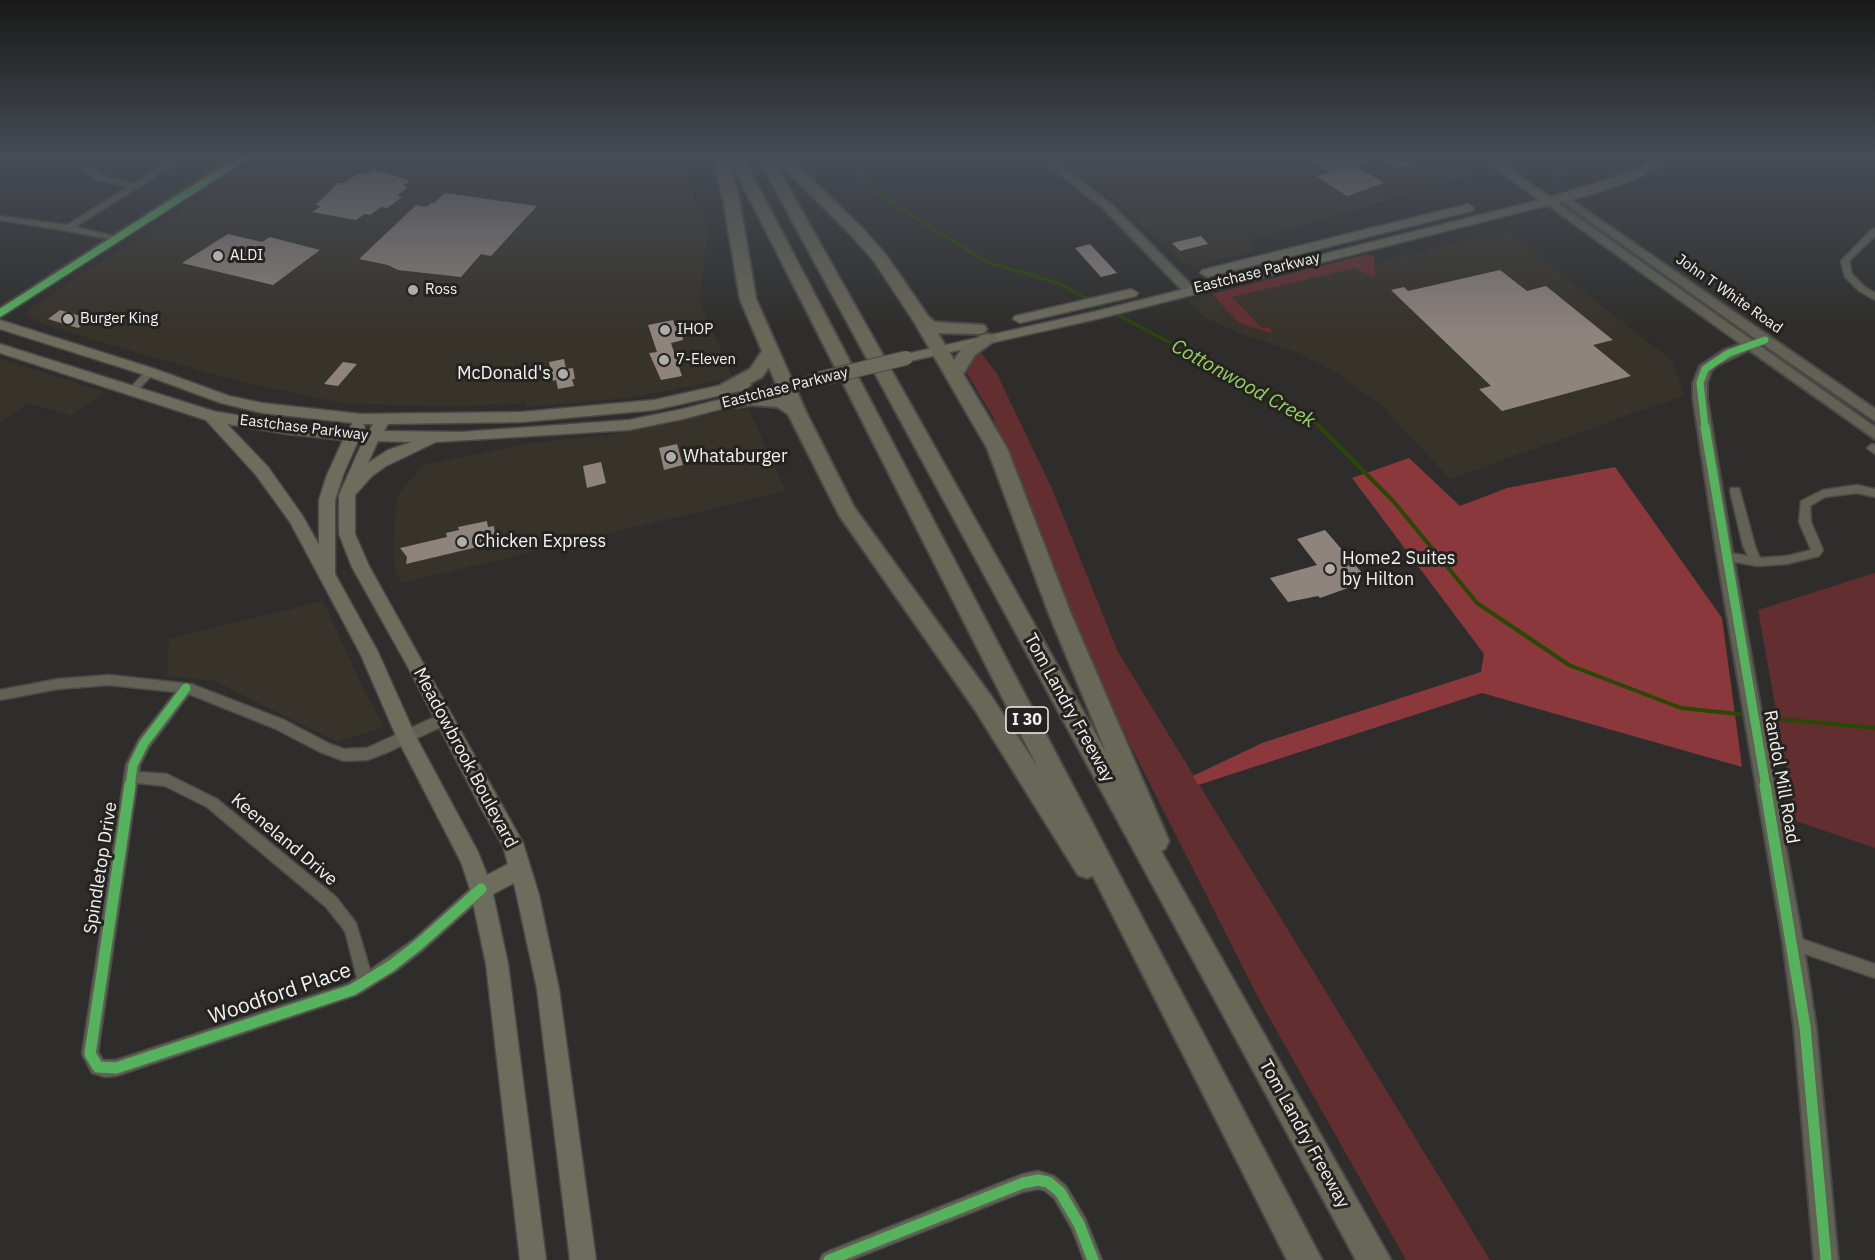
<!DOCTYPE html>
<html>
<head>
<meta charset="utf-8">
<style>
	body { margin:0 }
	canvas { display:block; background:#2e2d2b }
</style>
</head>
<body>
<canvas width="1875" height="1260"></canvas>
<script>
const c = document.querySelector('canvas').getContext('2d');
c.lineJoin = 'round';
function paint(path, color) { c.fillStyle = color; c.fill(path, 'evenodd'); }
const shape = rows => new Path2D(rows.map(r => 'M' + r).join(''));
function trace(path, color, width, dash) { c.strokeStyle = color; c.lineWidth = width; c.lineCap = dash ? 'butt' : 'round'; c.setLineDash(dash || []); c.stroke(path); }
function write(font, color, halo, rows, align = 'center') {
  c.font = font + ' "IBM Plex Sans",sans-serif'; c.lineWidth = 6; c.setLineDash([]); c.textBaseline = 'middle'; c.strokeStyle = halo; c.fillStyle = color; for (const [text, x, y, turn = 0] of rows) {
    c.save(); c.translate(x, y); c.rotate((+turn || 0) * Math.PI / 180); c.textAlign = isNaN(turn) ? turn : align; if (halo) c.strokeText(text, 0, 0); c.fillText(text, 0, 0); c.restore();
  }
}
const built = shape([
	[264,156,675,156,709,225,699,299,733,378,627,398,525,407,526,403,459,407,347,404,251,384,138,353,46,325,25,315,31,308],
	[1060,156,1460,156,1472,163,1476,174,1248,241,1258,250,1195,266,1182,262,1101,188],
	[1522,156,1589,156,1598,162,1594,168,1553,178],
	[1506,231,1672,361,1685,395,1450,479,1381,405,1334,371,1297,353,1241,334,1204,317,1188,300,1363,266],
	[0,359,104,392,71,416,28,403,0,423],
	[747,406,786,491,402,583,395,572,393,547,397,496,423,465,530,443,608,435],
	[323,601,363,688,384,727,337,742,215,681,167,676,169,639]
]);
const green = shape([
	[1368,254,1374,257,1375,275,1373,277,1355,268,1232,297,1262,328,1269,327,1273,334,1239,323,1212,294],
	[978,349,997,374,1052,489,1118,652,1490,1260,1406,1260,1260,1001,1076,638,993,417,965,370,969,357],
	[1875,573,1875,848,1796,821,1758,610]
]);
const forest = shape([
	[1409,458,1460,506,1507,488,1615,467,1722,618,1742,767,1482,693,1198,785,1193,776,1262,743,1481,672,1484,654,1352,478]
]);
const streamFar1 = shape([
	[848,156,876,193,987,262,1058,283,1311,418,1321,428]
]);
const stream = shape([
	[1320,427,1394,502,1477,603,1569,665,1681,708,1748,715],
	[1759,717,1875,728]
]);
const building = shape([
	[1306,156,1399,156,1413,164,1398,169,1379,157,1356,166,1384,183,1347,196,1316,176,1330,172],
	[374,169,410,181,403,186,408,187,397,196,402,197,387,208,381,207,370,215,365,214,356,220,312,212,321,206,316,205,338,183,344,183,354,176,361,173,366,174],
	[445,193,537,206,491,256,481,254,461,277,398,270,388,265,359,259,416,205,426,207,431,203,434,203],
	[228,234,262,242,270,237,320,250,273,285,182,263],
	[1201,236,1208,244,1180,251,1172,243],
	[1090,244,1117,273,1101,277,1075,248],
	[1500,270,1527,291,1546,286,1613,340,1593,345,1631,376,1502,411,1479,389,1491,386,1391,290,1404,287,1408,291],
	[60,310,91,319,78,328,48,319],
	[673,320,675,326,678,325,682,334,683,340,671,343,682,376,661,380,649,353,657,352,648,325],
	[564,359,566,369,573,368,575,379,572,379,574,386,558,389,556,380,553,381,549,362],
	[343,362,357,364,338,386,324,384],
	[677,444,683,465,664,470,659,448],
	[601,462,606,483,587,488,583,466],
	[487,521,488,527,494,526,495,535,511,539,406,564,407,557,400,548,447,537,446,533,459,530,458,527],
	[1325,530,1363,574,1356,577,1362,583,1320,598,1318,596,1288,602,1270,578,1317,565,1297,539]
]);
const minor = shape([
	[178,156,188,156,75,227,118,237,118,241,68,231,0,220,0,216,67,225,128,187,94,179,86,170,87,168,93,168,100,175,134,184,178,156],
	[1875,228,1875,236,1849,261,1852,274,1865,287,1875,293,1875,300,1859,291,1845,277,1841,261,1872,229,1875,228],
	[150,369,153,370,153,374,135,393,129,393,129,389,147,370,150,369],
	[1872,444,1875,445,1875,454,1867,448,1872,444],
	[1857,485,1875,489,1875,497,1857,493,1825,497,1810,506,1811,522,1823,550,1819,556,1787,564,1757,566,1725,560,1719,556,1725,552,1748,556,1743,546,1730,491,1731,488,1739,488,1740,491,1755,546,1760,558,1787,556,1811,550,1799,522,1801,501,1823,490,1857,485],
	[109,675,191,684,284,720,330,744,344,749,367,748,439,715,444,714,449,715,450,719,449,723,386,753,367,760,344,761,320,752,274,728,189,694,149,747,140,765,139,772,167,774,217,799,336,897,356,923,370,970,413,940,476,884,481,882,486,884,488,889,486,894,423,950,396,971,357,995,116,1076,105,1077,92,1073,82,1054,126,765,139,739,176,692,109,685,58,689,0,700,0,690,58,679,109,675],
	[137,783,165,786,207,807,326,907,345,931,357,978,348,984,116,1060,103,1060,98,1052,137,783],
	[1793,936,1875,964,1875,978,1788,948,1786,943,1788,938,1793,936],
	[1038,1171,1054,1176,1066,1186,1085,1218,1102,1260,1084,1260,1072,1229,1054,1198,1044,1190,1038,1189,1023,1192,851,1260,820,1260,823,1254,829,1251,1023,1174,1038,1171]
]);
const tertiary = shape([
	[238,156,251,156,0,317,0,308,238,156],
	[1038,156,1050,156,1113,206,1194,288,1194,294,1186,294,1105,210,1038,156],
	[1564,195,1875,409,1875,421,1764,345,1760,346,1875,427,1875,439,1749,350,1716,366,1711,371,1707,383,1707,398,1733,556,1803,943,1816,1027,1838,1260,1814,1260,1794,1027,1783,943,1717,556,1693,398,1693,383,1700,366,1724,350,1741,344,1542,201,1548,198,1552,199,1752,340,1756,339,1560,200,1558,198,1564,195]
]);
const secondary = shape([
	[1478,156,1492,156,1550,197,1628,173,1661,156,1676,156,1636,179,1593,194,1097,319,906,362,899,358,906,354,1097,311,1539,200,1478,156],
	[1468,204,1474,208,1472,211,1207,277,1200,273,1202,270,1468,204],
	[1131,289,1138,293,1136,296,1020,323,1013,319,1015,316,1131,289],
	[0,320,155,369,229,396,262,403,361,414,522,412,654,400,744,380,751,385,744,390,654,410,522,422,388,424,384,431,461,432,629,420,683,409,815,375,822,380,820,383,683,419,629,430,436,442,386,466,372,476,355,495,355,534,369,566,523,843,539,895,559,989,596,1260,570,1260,537,989,514,883,493,894,508,964,546,1260,520,1260,486,964,470,889,461,862,397,738,360,653,290,522,256,475,206,420,0,353,0,344,213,411,287,424,348,430,353,423,262,413,221,403,145,375,0,329,0,320],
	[227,424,287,434,343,440,327,475,319,500,319,545,302,515,268,467,227,424],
	[363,424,373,424,369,431,363,431,365,427,363,424],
	[358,441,363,441,339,495,339,534,352,567,408,667,481,808,503,846,508,864,487,875,478,852,415,735,378,652,335,574,335,500,343,475,358,441],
	[378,441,412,442,388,450,368,463,378,441]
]);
const motorway = shape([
	[713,156,727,156,739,198,756,299,807,414,854,507,991,696,1037,766,728,156,742,156,1322,1260,1287,1260,1093,876,1087,878,1078,875,975,710,839,515,788,414,777,407,751,405,736,407,729,405,727,401,729,397,751,393,781,396,769,367,762,377,734,392,722,392,719,388,722,384,750,369,762,351,740,299,723,198,713,156],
	[757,156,771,156,1106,752,1049,614,987,448,913,320,874,261,851,235,772,156,788,156,863,229,886,255,928,316,935,322,984,325,987,329,984,333,978,334,938,333,954,360,963,347,982,335,988,334,994,335,997,339,975,355,963,374,1007,448,1071,614,1169,841,1165,849,1161,851,1391,1260,1356,1260,757,156]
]);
const secondaryBridge = shape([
	[815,380,906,358]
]);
const cyclewayFar2 = shape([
	[0,313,246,156],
	[1705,428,1700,383,1705,369,1729,353,1765,340]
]);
const cyclewayFar1 = shape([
	[1705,427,1766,787],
	[130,787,133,765,144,743,186,688]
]);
const cycleway = shape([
	[130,785,90,1054,98,1067,116,1068,352,990,391,966,418,945,481,889],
	[1765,785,1805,1027,1826,1260],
	[829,1260,1023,1183,1038,1180,1048,1182,1060,1192,1079,1224,1093,1260]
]);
const markers = [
	[218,256,6,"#aeadab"],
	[413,290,6,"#aeadab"],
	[68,319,6,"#aeadab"],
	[665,330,6,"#aeadab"],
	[664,360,6,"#aeadab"],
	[563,374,6,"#aeadab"],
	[671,457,6,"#aeadab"],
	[462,542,6,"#aeadab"],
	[1330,569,6,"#aeadab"]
];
const farPoinames = [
	["ALDI",230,256],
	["Ross",425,290],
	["Burger King",80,319],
	["IHOP",677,330],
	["7-Eleven",676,360]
];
const farStreetnames = [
	["Eastchase Parkway",1257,273,-14],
	["John T White Road",1729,294,35],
	["Eastchase Parkway",785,388,-14],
	["Eastchase Parkway",304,428,7]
];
const shields = [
	[1027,720,42]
];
const shieldNames = [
	["I 30",1027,720]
];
const poiNames = [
	["McDonald's",551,374,"right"],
	["Whataburger",683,457],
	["Chicken Express",474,542],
	["Home2 Suites",1342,559],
	["by Hilton",1342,580]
];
const streetNames = [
	["Tom Landry Freeway",1069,708,61],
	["Meadowbrook Boulevard",465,758,62],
	["Randol Mill Road",1781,777,80],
	["Keeneland Drive",284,840,40],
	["Spindletop Drive",101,868,-81],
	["Tom Landry Freeway",1304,1134,61]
];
const waterNames = [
	["Cottonwood Creek",1243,384,29]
];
const nearStreetnames = [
	["Woodford Place",280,994,-19]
];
paint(built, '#37322a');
paint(green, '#632e30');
paint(forest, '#8a383c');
trace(streamFar1, '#2a4706', 3);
trace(stream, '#2a4706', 4);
paint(building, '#8e837d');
trace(minor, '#494947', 3);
trace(tertiary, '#494947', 4);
trace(secondary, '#494947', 3);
trace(motorway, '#494947', 4);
paint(minor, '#626155');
paint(tertiary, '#626155');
paint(secondary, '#6e6c5d');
paint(motorway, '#696758');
trace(secondaryBridge, '#494947', 16, []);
trace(secondaryBridge, '#6e6c5d', 14);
trace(cyclewayFar2, '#56b35d', 7);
trace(cyclewayFar1, '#56b35d', 9);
trace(cycleway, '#56b35d', 11);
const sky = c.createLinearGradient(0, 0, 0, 333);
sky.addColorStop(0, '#191918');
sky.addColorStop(0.47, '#464c55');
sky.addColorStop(1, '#464c5500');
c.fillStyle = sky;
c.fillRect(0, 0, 1875, 333);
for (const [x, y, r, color] of markers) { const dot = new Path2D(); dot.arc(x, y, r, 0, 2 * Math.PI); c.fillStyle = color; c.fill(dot); trace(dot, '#252320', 2); }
write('15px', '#f3f2f0', '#252320', farPoinames, 'left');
write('15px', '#f3f2f0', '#252320', farStreetnames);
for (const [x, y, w] of shields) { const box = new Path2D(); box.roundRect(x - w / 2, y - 13, w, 26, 4.5); c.fillStyle = '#252320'; c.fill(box); trace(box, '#f3f2f0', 1.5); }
write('bold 16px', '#f3f2f0', null, shieldNames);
write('18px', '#f3f2f0', '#252320', poiNames, 'left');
write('18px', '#f3f2f0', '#252320', streetNames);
write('italic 20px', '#97d362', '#252320', waterNames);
write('21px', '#f3f2f0', '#252320', nearStreetnames);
</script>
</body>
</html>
